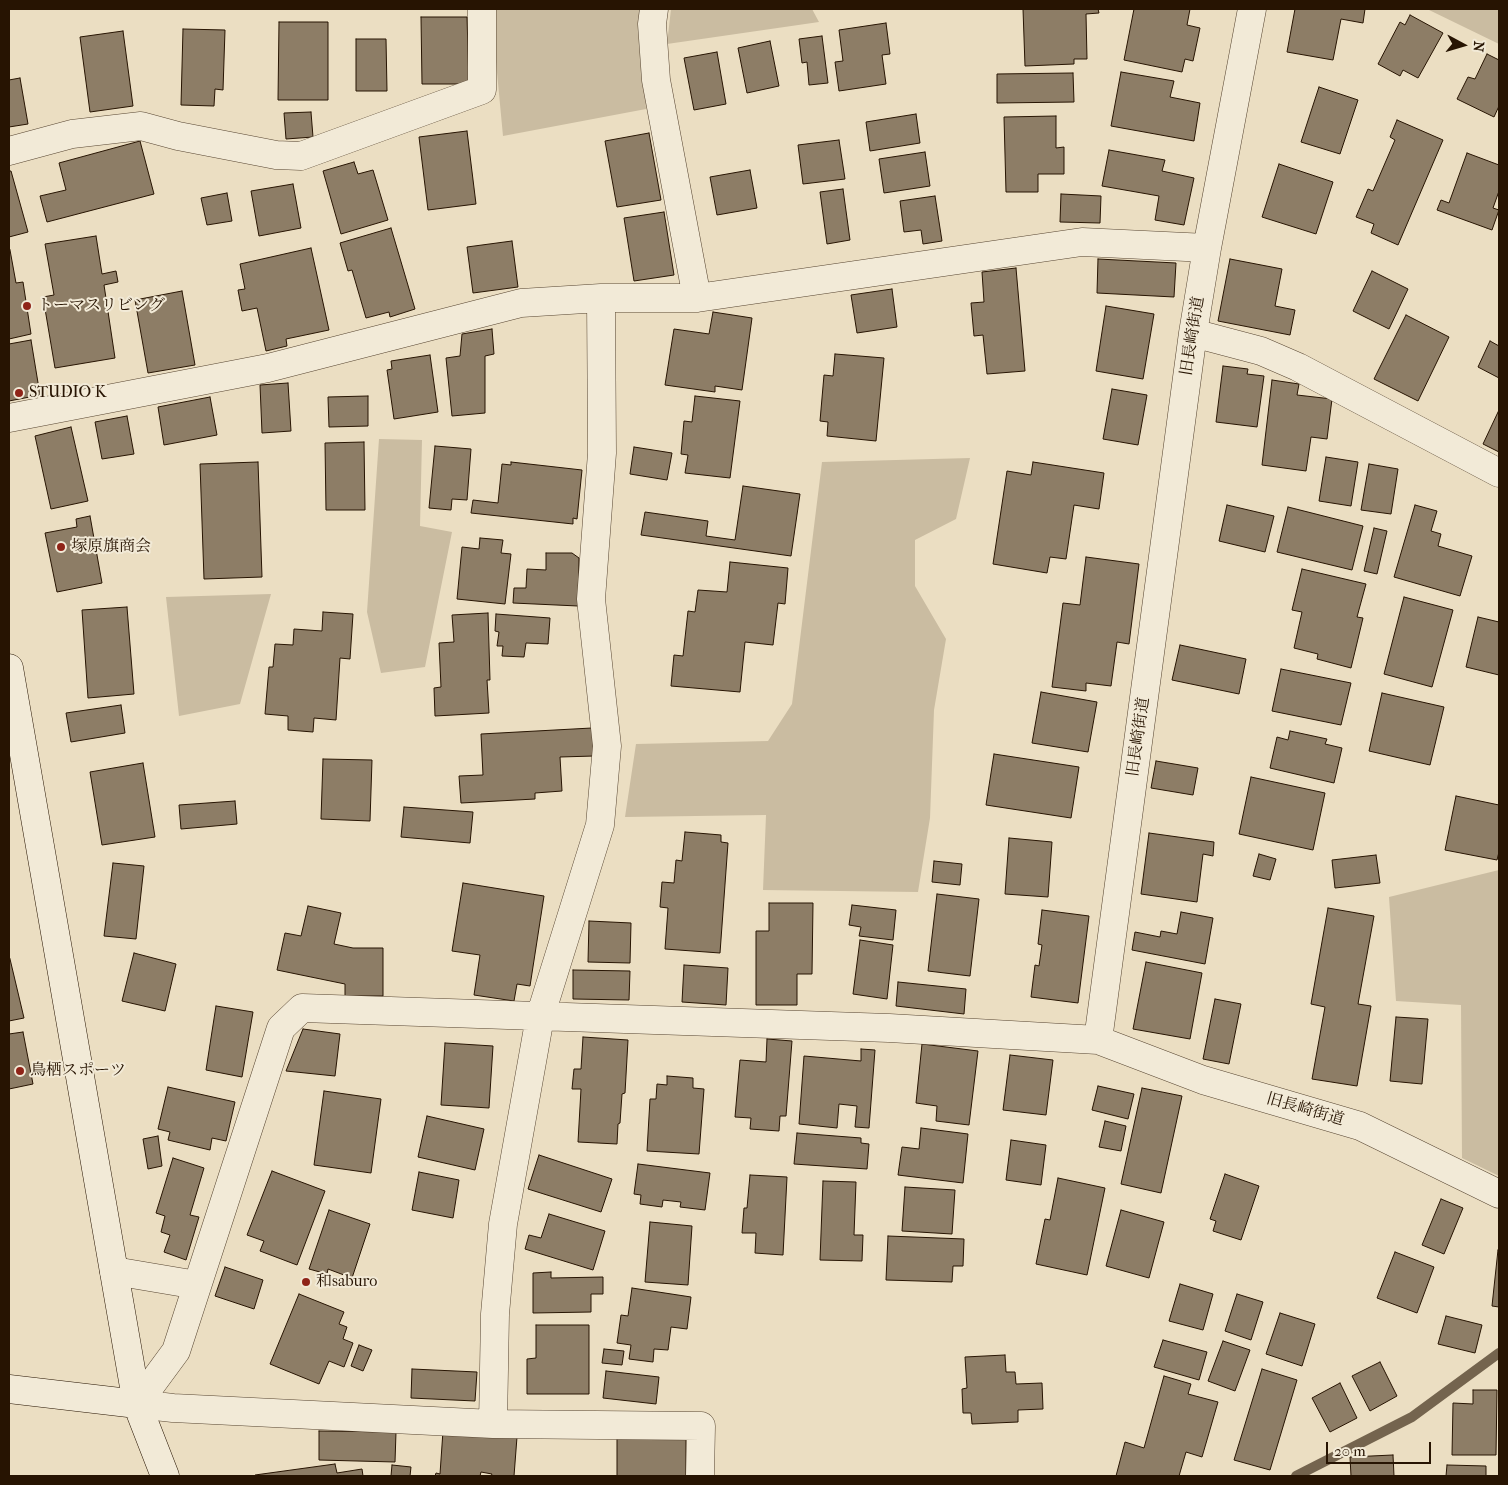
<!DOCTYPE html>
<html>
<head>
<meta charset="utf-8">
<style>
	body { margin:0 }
	#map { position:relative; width:1508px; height:1485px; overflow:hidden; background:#ebdec2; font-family:"IM FELL French Canon",serif }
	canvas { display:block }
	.frame { position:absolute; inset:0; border:10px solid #271402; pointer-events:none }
	.north { position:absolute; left:1438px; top:20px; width:50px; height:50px; -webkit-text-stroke:4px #f2ead7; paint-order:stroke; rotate:96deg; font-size:14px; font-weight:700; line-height:20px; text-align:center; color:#271402 }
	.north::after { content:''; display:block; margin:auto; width:18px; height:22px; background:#271402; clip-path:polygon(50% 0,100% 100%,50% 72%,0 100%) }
	.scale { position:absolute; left:1326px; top:1442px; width:105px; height:22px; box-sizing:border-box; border:2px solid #271402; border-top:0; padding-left:6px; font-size:15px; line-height:18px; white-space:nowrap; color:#271402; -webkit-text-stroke:4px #f2ead7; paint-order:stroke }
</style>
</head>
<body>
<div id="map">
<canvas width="1508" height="1485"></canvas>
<div class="frame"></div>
<div class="north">N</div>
<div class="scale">20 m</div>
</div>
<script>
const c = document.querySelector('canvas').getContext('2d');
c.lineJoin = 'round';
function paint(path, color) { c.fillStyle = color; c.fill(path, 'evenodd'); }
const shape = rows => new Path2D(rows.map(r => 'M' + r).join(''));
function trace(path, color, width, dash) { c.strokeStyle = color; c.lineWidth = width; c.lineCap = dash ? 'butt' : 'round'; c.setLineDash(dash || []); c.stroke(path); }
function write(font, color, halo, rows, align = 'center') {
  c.font = font + ' "IM FELL French Canon","Noto Serif JP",serif'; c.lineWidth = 4; c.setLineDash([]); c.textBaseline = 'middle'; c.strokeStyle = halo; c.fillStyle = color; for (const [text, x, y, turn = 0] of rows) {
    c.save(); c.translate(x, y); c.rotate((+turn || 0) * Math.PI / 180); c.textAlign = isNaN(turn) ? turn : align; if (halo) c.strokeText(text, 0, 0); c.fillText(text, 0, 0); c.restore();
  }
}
const green = shape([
	[491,9,645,9,642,33,646,109,503,136],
	[671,9,812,9,819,22,667,44],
	[1427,9,1499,9,1499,44],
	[379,439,422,440,420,526,452,532,425,667,381,673,367,612],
	[970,458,956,519,915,540,915,586,946,639,934,710,930,818,918,892,763,890,766,815,625,817,636,744,768,741,792,704,822,462],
	[271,594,240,704,179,716,166,597],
	[1499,870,1499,1176,1462,1158,1461,1005,1396,1001,1389,897]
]);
const stream = shape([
	[1296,1476,1412,1417,1499,1353]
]);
const building = shape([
	[1023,9,1098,9,1099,13,1086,14,1087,59,1074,59,1074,64,1025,66,1023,9],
	[1134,9,1190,9,1187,25,1200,28,1193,61,1185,59,1182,72,1124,60,1134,9],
	[1295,9,1365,9,1363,23,1341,19,1333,60,1287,52,1295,9],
	[1410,15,1443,33,1418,78,1403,70,1400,76,1378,64,1400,22,1405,25,1410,15],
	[421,17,467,17,469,84,422,84,421,17],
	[279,22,328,22,328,100,278,100,279,22],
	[886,23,890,54,882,55,886,84,839,91,835,62,843,61,839,30,886,23],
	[183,29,225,30,223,90,215,89,214,106,181,105,183,29],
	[123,31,133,106,90,112,80,37,123,31],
	[822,36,828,83,809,85,807,62,802,63,799,39,822,36],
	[356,39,386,39,387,91,356,91,356,39],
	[770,41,779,86,747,93,738,48,770,41],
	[717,52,726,104,694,110,684,58,717,52],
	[1487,54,1499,60,1499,106,1494,117,1457,99,1468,77,1475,79,1487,54],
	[1121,72,1174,81,1170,97,1200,103,1194,141,1111,126,1121,72],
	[1073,73,1074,102,997,103,997,74,1073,73],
	[20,78,28,124,9,127,9,80,20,78],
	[1319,87,1358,100,1340,154,1301,142,1319,87],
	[311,112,313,137,286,139,284,113,311,112],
	[916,114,920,143,870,151,866,122,916,114],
	[1056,116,1056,148,1064,147,1064,174,1038,174,1038,192,1006,192,1004,117,1056,116],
	[1397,120,1443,140,1398,245,1371,233,1374,224,1356,217,1368,189,1373,191,1395,140,1390,137,1397,120],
	[467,131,476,204,428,210,419,137,467,131],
	[649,133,661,200,617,207,605,141,649,133],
	[839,140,845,179,803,184,798,145,839,140],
	[140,141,154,194,47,222,40,196,66,190,59,163,140,141],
	[1109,150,1165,160,1162,171,1194,178,1184,225,1155,220,1159,196,1102,186,1109,150],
	[925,152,930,186,884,193,879,159,925,152],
	[1467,153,1499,165,1499,191,1493,208,1499,210,1492,230,1437,210,1441,200,1449,203,1467,153],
	[354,162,358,174,373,170,388,220,341,234,323,171,354,162],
	[1279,164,1333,182,1316,234,1262,217,1279,164],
	[750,170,757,208,717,215,710,177,750,170],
	[9,171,11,171,28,232,9,237,9,171],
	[293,184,301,228,259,236,251,191,293,184],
	[843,189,850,240,827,244,820,192,843,189],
	[227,193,232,221,207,225,201,198,227,193],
	[1061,194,1101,196,1100,223,1060,222,1061,194],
	[935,196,942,241,923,244,921,230,904,232,900,201,935,196],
	[664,212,674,275,634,281,624,218,664,212],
	[391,228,415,309,390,317,389,312,366,318,352,270,348,271,340,243,391,228],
	[96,236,102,274,116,271,118,282,104,285,115,358,55,368,43,297,54,295,45,244,96,236],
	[512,241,518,287,473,293,467,247,512,241],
	[311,248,329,330,286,339,287,346,266,351,257,308,242,311,238,290,245,289,240,264,311,248],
	[10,250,16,283,23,282,31,334,9,339,9,251,10,250],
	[1098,259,1176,263,1174,297,1097,293,1098,259],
	[1230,259,1282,269,1275,306,1295,310,1290,335,1218,321,1230,259],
	[1016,268,1025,371,987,374,983,335,974,336,971,303,984,302,982,272,1016,268],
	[1372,271,1408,289,1389,329,1353,311,1372,271],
	[892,289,897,327,857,333,851,295,892,289],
	[182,291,195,365,148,373,135,300,182,291],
	[1106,306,1154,314,1143,379,1096,371,1106,306],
	[713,312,752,318,742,390,715,386,715,392,665,385,674,329,709,334,713,312],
	[1406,315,1449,337,1418,401,1374,379,1406,315],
	[492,329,494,354,485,356,485,413,452,416,446,358,460,356,462,334,492,329],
	[31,340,40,395,9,401,9,344,31,340],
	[1490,341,1499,346,1499,378,1478,367,1490,341],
	[835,354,884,358,876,441,827,436,828,422,820,421,824,375,833,376,835,354],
	[430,355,438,412,394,419,387,370,392,369,391,361,430,355],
	[1223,366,1248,369,1247,374,1264,376,1257,427,1216,422,1223,366],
	[1272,380,1299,384,1297,395,1332,399,1327,439,1311,437,1306,471,1262,465,1272,380],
	[288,383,291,431,262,433,260,385,288,383],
	[1112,389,1147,395,1138,445,1103,439,1112,389],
	[368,396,368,426,329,427,328,397,368,396],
	[695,396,740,401,730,478,685,473,688,455,681,454,684,421,692,422,695,396],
	[210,397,217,435,164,445,158,407,210,397],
	[1499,410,1499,452,1483,444,1499,410],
	[127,416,134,454,102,459,95,422,127,416],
	[71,427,88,501,51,509,35,436,71,427],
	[364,442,365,510,326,510,325,443,364,442],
	[435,446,471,449,467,500,452,499,451,510,429,508,435,446],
	[634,447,672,453,667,480,630,474,634,447],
	[1326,457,1358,462,1351,506,1319,501,1326,457],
	[258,462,262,577,204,579,200,464,258,462],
	[511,462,582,470,577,519,573,518,573,524,471,513,473,500,498,503,502,464,511,465,511,462],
	[1033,462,1104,473,1099,509,1074,505,1066,559,1050,557,1047,573,993,564,1007,471,1031,475,1033,462],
	[1369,464,1398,469,1391,514,1361,510,1369,464],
	[743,486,800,494,791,556,641,535,645,512,708,521,706,536,735,540,743,486],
	[1227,505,1274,516,1265,552,1219,541,1227,505],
	[1415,505,1437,511,1431,531,1441,534,1438,546,1472,556,1460,596,1394,577,1415,505],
	[1288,507,1363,526,1352,570,1277,552,1288,507],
	[90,516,102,583,57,592,45,533,77,527,76,519,90,516],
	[1374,528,1387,531,1377,574,1364,571,1374,528],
	[480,538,503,540,501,553,511,554,505,604,457,599,462,547,479,549,480,538],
	[546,553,572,553,579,558,578,606,513,603,514,588,526,588,527,569,546,570,546,553],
	[1086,557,1139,564,1129,644,1117,642,1111,686,1086,683,1086,691,1052,687,1063,603,1080,605,1086,557],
	[730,562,788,568,785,604,778,603,773,645,745,642,740,692,671,686,674,655,683,656,688,611,695,612,698,590,727,592,730,562],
	[1302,569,1366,584,1357,617,1363,618,1351,668,1317,659,1318,654,1294,648,1302,612,1292,610,1302,569],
	[1404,597,1453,610,1432,687,1384,674,1404,597],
	[127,607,134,694,88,698,82,610,127,607],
	[323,612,353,614,350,659,340,658,336,720,314,718,313,732,288,730,288,716,265,714,269,667,273,667,275,644,293,645,294,629,322,631,323,612],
	[488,613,490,680,487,680,489,713,435,716,434,688,441,687,439,643,454,642,452,615,488,613],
	[496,614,550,618,548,644,526,643,524,657,502,656,503,646,497,646,499,632,495,631,496,614],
	[1478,617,1499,622,1499,675,1466,667,1478,617],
	[1180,645,1246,659,1239,694,1172,680,1180,645],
	[1281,669,1351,683,1341,725,1272,711,1281,669],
	[1041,692,1097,702,1088,752,1032,743,1041,692],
	[1382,693,1444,707,1430,765,1369,751,1382,693],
	[121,705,125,733,71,742,66,713,121,705],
	[592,728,594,756,560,757,562,791,535,793,535,799,461,803,459,776,483,775,481,734,592,728],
	[1290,731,1327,739,1325,744,1342,748,1334,783,1270,768,1277,737,1288,740,1290,731],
	[994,754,1079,767,1071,818,986,805,994,754],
	[323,759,372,760,370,821,321,819,323,759],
	[1156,761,1198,768,1193,795,1151,788,1156,761],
	[143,763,155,837,102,845,90,772,143,763],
	[1251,777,1325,793,1313,850,1239,834,1251,777],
	[1456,796,1499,805,1499,852,1497,860,1445,850,1456,796],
	[235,801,237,824,181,829,179,805,235,801],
	[404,807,473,812,470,843,401,837,404,807],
	[685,832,721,835,721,842,728,843,720,953,665,949,668,908,660,907,662,882,674,883,676,860,682,861,685,832],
	[1149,833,1214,842,1213,856,1203,854,1197,902,1141,894,1149,833],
	[1009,838,1052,842,1048,897,1005,894,1009,838],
	[1259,854,1276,859,1270,880,1253,876,1259,854],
	[1376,855,1380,883,1335,888,1332,860,1376,855],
	[934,861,962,864,960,885,932,882,934,861],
	[113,863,144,866,136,939,104,936,113,863],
	[463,883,544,896,530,986,517,984,514,1001,474,995,480,955,452,951,463,883],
	[937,894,979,899,970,976,928,971,937,894],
	[769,903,813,903,812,974,797,974,797,1005,756,1005,756,931,769,931,769,903],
	[852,905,896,910,893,940,859,936,861,927,849,925,852,905],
	[308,906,341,913,334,944,353,948,383,948,383,996,345,996,345,984,277,970,285,933,301,936,308,906],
	[1328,908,1374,916,1358,1004,1371,1006,1357,1086,1312,1079,1325,1007,1311,1004,1328,908],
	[1042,910,1089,916,1078,1003,1031,997,1035,965,1039,966,1042,945,1038,944,1042,910],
	[1181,912,1213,918,1205,964,1132,950,1135,932,1160,937,1161,931,1177,934,1181,912],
	[589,921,631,923,630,963,588,962,589,921],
	[860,940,893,945,887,999,853,994,860,940],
	[134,953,176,964,165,1011,122,1001,134,953],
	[10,959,24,1018,9,1021,9,960,10,959],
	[1146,962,1202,973,1190,1039,1133,1029,1146,962],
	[684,965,728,968,726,1005,682,1002,684,965],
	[573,970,630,971,629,1000,573,999,573,970],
	[898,982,966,989,964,1014,896,1006,898,982],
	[1215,999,1241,1004,1229,1064,1203,1059,1215,999],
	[216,1006,253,1012,242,1077,206,1070,216,1006],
	[1396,1017,1428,1019,1422,1084,1390,1081,1396,1017],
	[303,1029,340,1034,335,1076,286,1071,303,1029],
	[23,1032,33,1084,9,1089,9,1034,23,1032],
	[583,1037,628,1040,625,1093,622,1094,620,1123,618,1124,617,1144,578,1142,581,1089,572,1089,574,1069,581,1069,583,1037],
	[767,1039,792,1041,786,1116,780,1116,779,1131,750,1129,751,1118,735,1117,740,1060,766,1062,767,1039],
	[445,1043,493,1046,489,1108,441,1105,445,1043],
	[922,1044,978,1051,969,1125,936,1121,937,1106,916,1103,922,1044],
	[861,1049,875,1050,869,1128,855,1127,857,1106,839,1104,837,1128,799,1124,804,1056,861,1061,861,1049],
	[1010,1055,1053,1060,1046,1115,1003,1110,1010,1055],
	[667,1076,693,1078,693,1088,704,1089,699,1154,647,1151,650,1099,656,1099,657,1084,667,1085,667,1076],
	[1098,1086,1134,1094,1128,1119,1092,1110,1098,1086],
	[168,1087,235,1102,226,1141,212,1138,210,1150,168,1140,170,1132,158,1129,168,1087],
	[1142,1088,1182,1096,1161,1193,1121,1184,1142,1088],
	[324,1091,381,1099,371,1173,314,1165,324,1091],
	[427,1116,484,1129,475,1170,418,1157,427,1116],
	[1105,1121,1126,1126,1121,1151,1099,1147,1105,1121],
	[921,1128,968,1134,963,1183,898,1175,902,1147,919,1149,921,1128],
	[797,1133,861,1138,861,1143,869,1144,867,1169,794,1164,797,1133],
	[158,1136,162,1166,148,1169,143,1139,158,1136],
	[1011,1140,1046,1145,1041,1185,1006,1180,1011,1140],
	[539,1155,612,1179,601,1212,528,1189,539,1155],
	[173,1158,204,1168,190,1215,199,1217,186,1260,164,1252,170,1235,161,1232,165,1216,156,1213,173,1158],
	[638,1164,710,1173,705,1210,680,1207,681,1202,663,1200,662,1207,640,1204,641,1195,634,1194,638,1164],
	[272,1171,325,1191,297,1265,260,1251,264,1241,247,1235,272,1171],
	[419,1172,459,1180,453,1218,412,1210,419,1172],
	[1225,1174,1259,1186,1241,1240,1213,1231,1216,1221,1210,1219,1225,1174],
	[750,1175,787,1177,783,1255,755,1253,756,1233,742,1233,744,1208,747,1208,750,1175],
	[1058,1178,1105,1188,1087,1275,1036,1264,1045,1219,1050,1220,1058,1178],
	[823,1181,856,1182,854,1235,863,1235,862,1261,820,1260,823,1181],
	[905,1187,955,1190,952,1234,902,1231,905,1187],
	[1441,1199,1463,1208,1444,1254,1422,1245,1441,1199],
	[329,1210,370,1224,352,1278,328,1269,327,1274,309,1269,329,1210],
	[1121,1210,1164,1222,1149,1278,1106,1266,1121,1210],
	[549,1214,605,1231,593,1270,525,1249,529,1235,541,1238,549,1214],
	[650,1222,692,1226,688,1285,645,1282,650,1222],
	[888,1236,964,1239,963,1266,953,1266,952,1282,886,1280,888,1236],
	[1498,1250,1499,1250,1499,1307,1492,1306,1498,1250],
	[1395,1252,1434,1267,1417,1313,1377,1298,1395,1252],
	[225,1267,263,1280,254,1309,215,1296,225,1267],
	[551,1272,551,1278,603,1277,603,1294,591,1294,591,1312,533,1313,533,1273,551,1272],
	[1180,1284,1213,1294,1203,1330,1169,1321,1180,1284],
	[632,1288,691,1297,687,1329,671,1327,668,1350,654,1349,653,1362,629,1359,631,1345,617,1343,621,1315,628,1316,632,1288],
	[299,1294,344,1312,339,1324,347,1327,343,1339,353,1343,344,1367,329,1361,319,1384,270,1364,299,1294],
	[1237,1294,1263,1302,1251,1340,1225,1331,1237,1294],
	[1280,1313,1315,1324,1302,1366,1266,1354,1280,1313],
	[1446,1316,1482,1325,1475,1353,1438,1344,1446,1316],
	[536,1325,589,1325,589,1394,527,1394,527,1359,536,1358,536,1325],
	[1163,1340,1207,1352,1199,1380,1154,1367,1163,1340],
	[1223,1341,1250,1350,1235,1391,1208,1381,1223,1341],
	[359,1345,372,1350,363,1371,351,1366,359,1345],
	[604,1349,624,1351,622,1365,602,1363,604,1349],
	[1005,1355,1006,1372,1015,1372,1016,1384,1042,1383,1043,1409,1018,1410,1018,1422,972,1424,971,1413,963,1413,962,1389,967,1388,965,1357,1005,1355],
	[1380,1362,1397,1396,1370,1411,1352,1376,1380,1362],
	[412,1369,477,1372,475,1401,411,1398,412,1369],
	[1262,1369,1297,1380,1270,1470,1234,1460,1262,1369],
	[606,1371,659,1377,656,1404,603,1398,606,1371],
	[1164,1376,1191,1384,1188,1394,1218,1402,1202,1457,1186,1452,1179,1476,1116,1476,1125,1442,1144,1448,1164,1376],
	[1340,1383,1357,1418,1330,1432,1312,1398,1340,1383],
	[1473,1390,1497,1390,1496,1455,1452,1455,1453,1403,1473,1404,1473,1390],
	[319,1431,396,1432,395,1462,319,1460,319,1431],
	[443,1431,517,1437,514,1476,491,1476,492,1474,481,1472,480,1476,435,1476,436,1473,440,1474,443,1431],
	[617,1438,686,1438,686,1476,617,1476,617,1438],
	[1393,1455,1394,1476,1351,1476,1350,1457,1393,1455],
	[335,1464,337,1473,362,1469,363,1476,256,1476,255,1475,335,1464],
	[392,1465,411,1467,410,1476,414,1476,391,1476,392,1465],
	[1447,1465,1486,1466,1486,1476,1446,1476,1447,1465]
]);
const street = shape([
	[654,9,652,24,656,80,697,298],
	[9,151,72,134,141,126,178,136,276,155,301,156,482,90,482,9],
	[1193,333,1261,351,1298,367,1499,473],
	[9,418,268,368,521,303,601,298,697,298,1082,242,1207,248],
	[1098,1040,1193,333,1207,248,1252,9],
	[114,1271,197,1285],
	[493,1424,495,1314,503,1224,540,1017,600,825,607,746,591,599,602,453,601,298],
	[700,1476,701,1426,493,1424,173,1408,137,1404,176,1351,281,1028,302,1008,889,1028,1098,1040,1203,1080,1360,1126,1499,1194]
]);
const secondary = shape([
	[9,668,137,1404,165,1476],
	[9,1389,137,1404]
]);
const markers = [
	[27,306,5,"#8f2418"],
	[19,393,5,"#8f2418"],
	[61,547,5,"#8f2418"],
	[20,1071,5,"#8f2418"],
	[306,1282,5,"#8f2418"]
];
const poiNames = [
	["トーマスリビング",37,306],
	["STUDIO K",29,393],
	["塚原旗商会",71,547],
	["鳥栖スポーツ",30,1071],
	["和saburo",316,1282]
];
const streetNames = [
	["旧長崎街道",1193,336,-81],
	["旧長崎街道",1139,737,-82],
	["旧長崎街道",1305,1110,16]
];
paint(green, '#cabca1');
trace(stream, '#74644e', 10);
paint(building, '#8d7d66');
trace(building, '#271402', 1);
trace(street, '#584632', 29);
trace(secondary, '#271402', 29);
trace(street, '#f2ead7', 28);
trace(secondary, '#f2ead7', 28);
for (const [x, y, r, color] of markers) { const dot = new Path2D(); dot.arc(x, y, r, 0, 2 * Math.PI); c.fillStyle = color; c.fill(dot); trace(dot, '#f2ead7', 2); }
write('16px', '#271402', '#f2ead7', poiNames, 'left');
write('16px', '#271402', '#f2ead7', streetNames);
</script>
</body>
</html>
